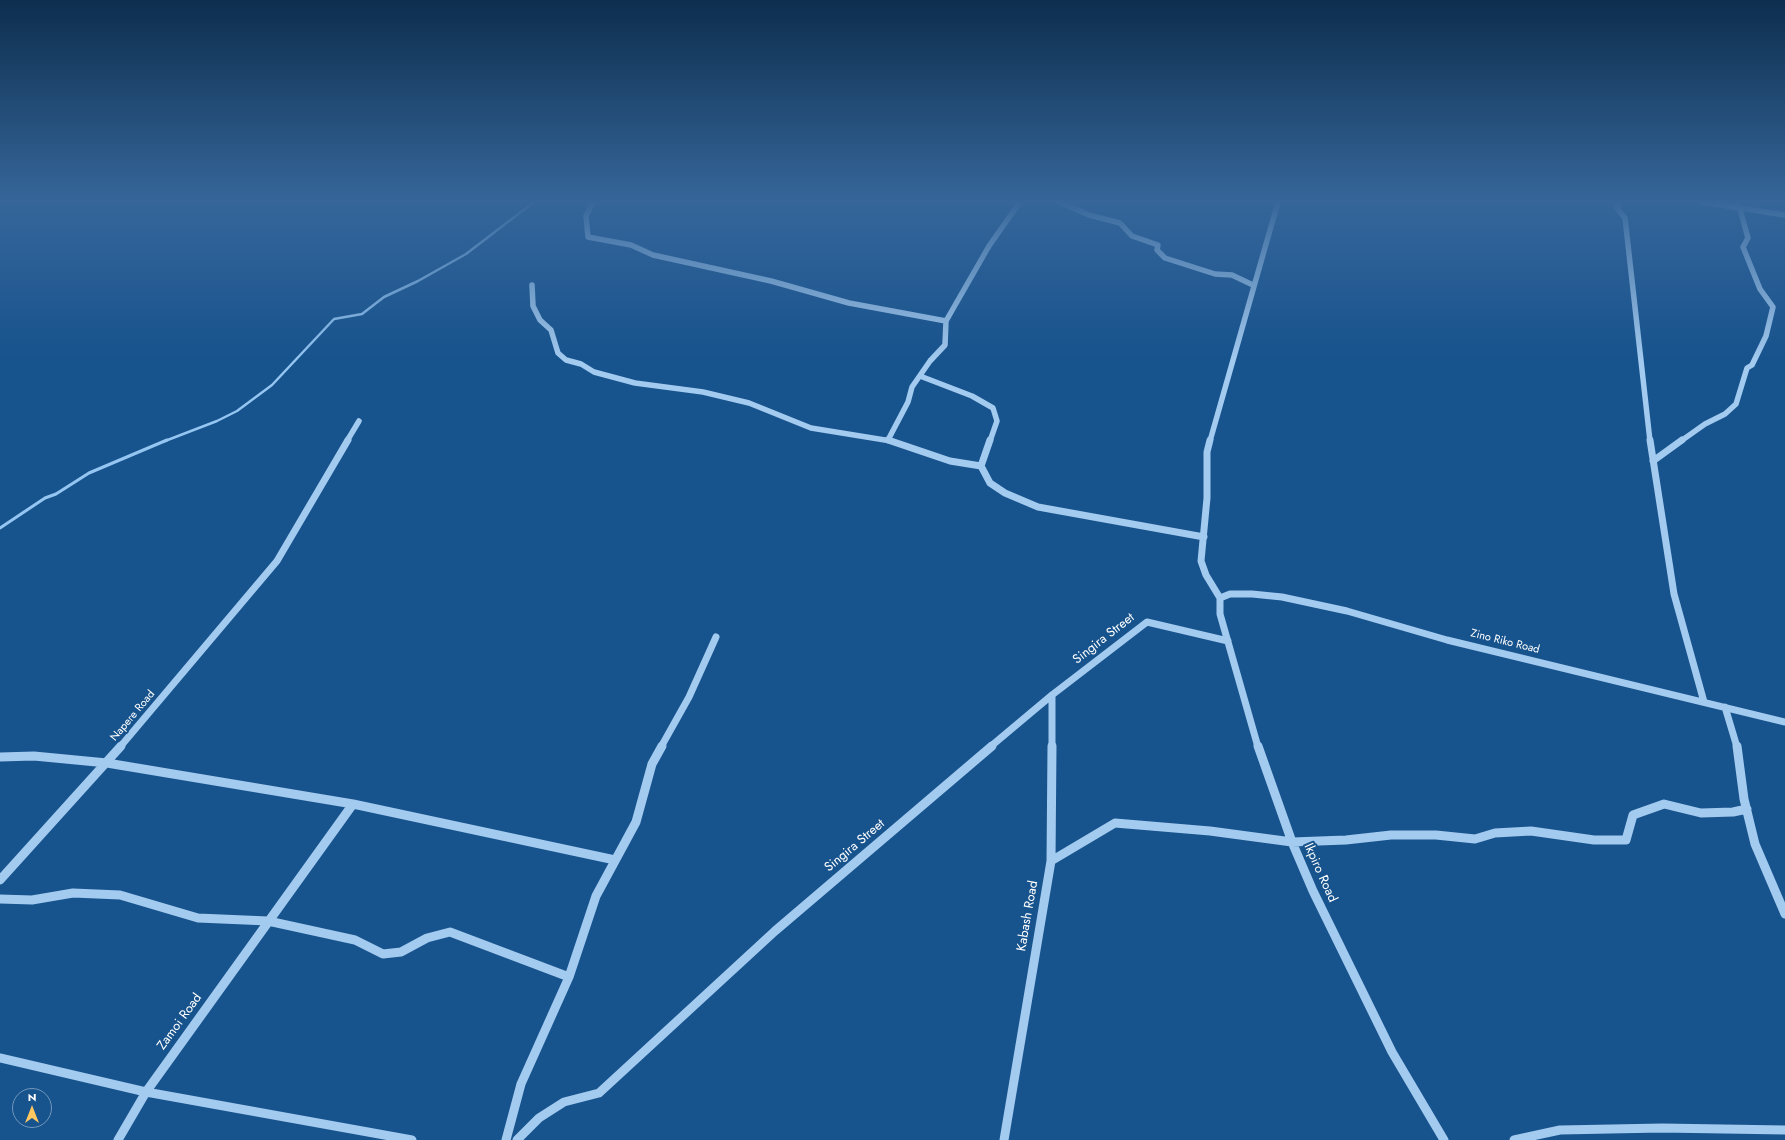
<!DOCTYPE html>
<html>
<head>
<meta charset="utf-8">
<style>
	body { margin:0 }
	#map { position:relative; width:1785px; height:1140px; overflow:hidden; background:#17538d; font-family:Jost,sans-serif }
	canvas { display:block }
	.north { position:absolute; left:12px; top:1088px; width:40px; height:40px; box-sizing:border-box; background:#17538d; border:1px solid #7498bb; border-radius:50%; rotate:0deg; font-size:11px; font-weight:700; line-height:16px; text-align:center; color:#fff }
	.north::after { content:''; display:block; margin:auto; width:14px; height:18px; background:#ffc760; clip-path:polygon(50% 0,100% 100%,50% 72%,0 100%) }
</style>
</head>
<body>
<div id="map">
<canvas width="1785" height="1140"></canvas>
<div class="north">N</div>
</div>
<script>
const c = document.querySelector('canvas').getContext('2d');
c.lineJoin = 'round';
const shape = rows => new Path2D(rows.map(r => 'M' + r).join(''));
function trace(path, color, width, dash) { c.strokeStyle = color; c.lineWidth = width; c.lineCap = dash ? 'butt' : 'round'; c.setLineDash(dash || []); c.stroke(path); }
function write(font, color, halo, rows, align = 'center') {
  c.font = font + ' Jost,sans-serif'; c.lineWidth = 4; c.setLineDash([]); c.textBaseline = 'middle'; c.strokeStyle = halo; c.fillStyle = color; for (const [text, x, y, turn = 0] of rows) {
    c.save(); c.translate(x, y); c.rotate((+turn || 0) * Math.PI / 180); c.textAlign = isNaN(turn) ? turn : align; if (halo) c.strokeText(text, 0, 0); c.fillText(text, 0, 0); c.restore();
  }
}
const streamFar1 = shape([
	[165,441,217,421,237,411,272,385,334,319,362,314,384,297,418,281,466,254,534,202]
]);
const stream = shape([
	[0,528,45,498,56,494,89,473,167,440]
]);
const minorFar2 = shape([
	[595,202,592,204,586,216,588,237,631,245,653,255,771,281,849,303,946,321],
	[1059,202,1089,215,1120,223,1132,236,1158,245,1157,250,1165,258,1215,274,1232,275,1253,285],
	[1620,202,1617,208,1625,218,1650,441],
	[1702,202,1785,215],
	[532,285,533,306,540,320,551,330,558,353,566,360,581,364,594,372,635,383,703,392,749,403,811,428,891,441],
	[920,376,972,396,993,408,997,421,990,441],
	[888,440,908,402,912,387,930,361,945,345,946,321,989,246,1020,202],
	[347,441,359,421],
	[1210,441,1278,202],
	[1681,441,1705,424,1725,414,1736,404,1747,368,1752,365,1766,336,1773,307,1760,289,1743,247,1748,238,1738,202]
]);
const minorFar1 = shape([
	[888,440,950,461,981,466,990,483,1005,493,1038,507,1204,537],
	[1210,440,1207,452,1207,498,1201,561,1206,575,1220,598,1220,614,1258,747],
	[1650,440,1674,594,1704,702],
	[1653,461,1682,440],
	[981,466,990,440],
	[1220,598,1230,594,1252,594,1282,597,1347,611,1447,640,1785,722],
	[1725,707,1737,747],
	[120,747,277,561,348,440],
	[661,747,689,697,716,637],
	[990,747,1052,695,1147,622,1228,641],
	[1052,747,1052,695]
]);
const minor = shape([
	[1258,746,1292,842,1313,891,1392,1052,1444,1140],
	[1737,746,1744,799,1755,844,1785,914],
	[0,757,34,756,107,763,353,804,146,1092,118,1140],
	[353,804,615,860],
	[1051,861,1115,823,1210,831,1292,842,1346,840,1391,835,1436,835,1475,839,1495,833,1531,831,1594,840,1626,840,1633,815,1664,804,1701,813,1733,812,1747,809],
	[0,880,121,746],
	[0,899,32,900,73,893,120,895,198,918,268,921,355,940,383,954,401,952,427,938,450,932,569,977],
	[0,1058,146,1092,412,1140],
	[506,1140,521,1084,569,977,596,896,636,822,652,764,662,746],
	[517,1140,539,1118,564,1102,599,1093,775,931,992,746],
	[1004,1140,1051,861,1052,746],
	[1514,1140,1560,1130,1662,1128,1785,1130]
]);
const streetNames = [
	["Zino Riko Road",1505,642,14],
	["Napere Road",133,716,-50]
];
const nearStreetnames = [
	["Singira Street",1104,639,-38],
	["Singira Street",855,846,-40],
	["Ikpiro Road",1320,873,66],
	["Kabash Road",1028,916,-80],
	["Zamoi Road",180,1022,-54]
];
trace(streamFar1, '#95c6f2', 2.5);
trace(stream, '#95c6f2', 3);
trace(minorFar2, '#a3caef', 5.5);
trace(minorFar1, '#a3caef', 7);
trace(minor, '#a3caef', 9);
const sky = c.createLinearGradient(0, 0, 0, 361);
sky.addColorStop(0, '#0d2e4e');
sky.addColorStop(0.56, '#36669a');
sky.addColorStop(1, '#36669a00');
c.fillStyle = sky;
c.fillRect(0, 0, 1785, 361);
write('11px', '#fff', '#17538d', streetNames);
write('13px', '#fff', '#17538d', nearStreetnames);
</script>
</body>
</html>
